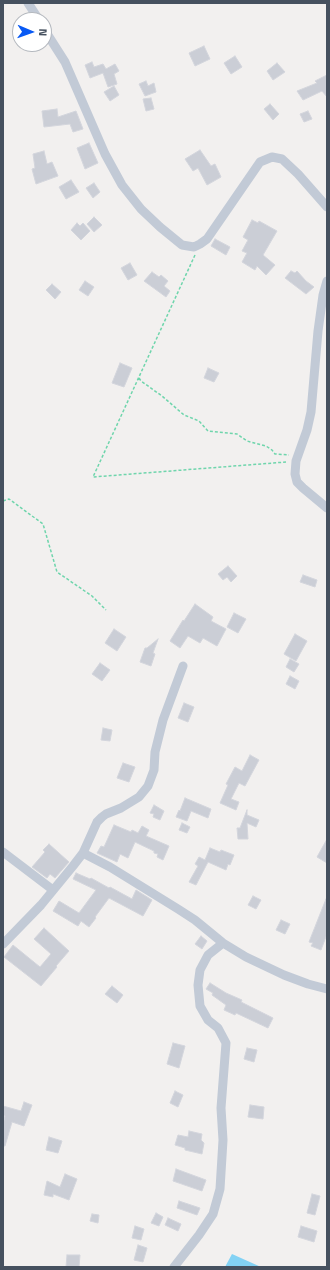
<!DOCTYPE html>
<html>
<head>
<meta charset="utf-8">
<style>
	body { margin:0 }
	#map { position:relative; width:330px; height:1270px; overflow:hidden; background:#f2f0ef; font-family:"Titillium Web",sans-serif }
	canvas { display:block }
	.frame { position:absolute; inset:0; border:4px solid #46515f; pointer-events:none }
	.north { position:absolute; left:12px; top:12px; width:40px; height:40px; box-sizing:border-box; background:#fff; border:1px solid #b5b9bf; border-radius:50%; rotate:92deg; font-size:11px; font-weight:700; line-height:16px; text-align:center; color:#46515f }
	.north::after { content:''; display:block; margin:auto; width:14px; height:18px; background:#0859f4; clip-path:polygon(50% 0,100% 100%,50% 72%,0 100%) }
</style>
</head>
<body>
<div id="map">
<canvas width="330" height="1270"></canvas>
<div class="frame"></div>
<div class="north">N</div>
</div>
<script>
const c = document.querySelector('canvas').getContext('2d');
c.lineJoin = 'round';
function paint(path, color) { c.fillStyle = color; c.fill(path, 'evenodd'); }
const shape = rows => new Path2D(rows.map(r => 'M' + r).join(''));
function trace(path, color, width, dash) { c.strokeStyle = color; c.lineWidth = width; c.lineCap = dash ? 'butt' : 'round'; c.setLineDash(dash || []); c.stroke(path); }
const water = shape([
	[232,1254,261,1267,225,1267]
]);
const building = shape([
	[204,46,210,59,195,66,189,53,204,46],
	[235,56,242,67,231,74,224,63,235,56],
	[92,62,94,67,103,64,106,69,115,64,119,71,114,74,117,84,108,87,103,73,90,78,85,65,92,62],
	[277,63,285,72,273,80,267,71,277,63],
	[327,75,327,97,322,91,303,100,297,91,317,83,315,81,327,75],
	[146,81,148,86,154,83,156,92,145,96,139,84,146,81],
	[114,86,119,95,110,101,104,92,114,86],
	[151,98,154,109,146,111,143,99,151,98],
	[270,104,279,114,273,120,264,109,270,104],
	[57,109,58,117,76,111,83,129,73,132,70,124,44,127,42,111,57,109],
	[308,111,312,119,304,122,300,114,308,111],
	[89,143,98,163,85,169,77,148,89,143],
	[200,150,211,166,215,164,221,177,207,185,198,168,193,171,185,159,200,150],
	[44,151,47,164,52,162,58,176,36,184,32,169,35,168,33,154,44,151],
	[71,180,79,192,66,199,59,187,71,180],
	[94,183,100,192,93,198,86,188,94,183],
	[94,217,102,225,94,232,87,224,94,217],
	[252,220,258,223,259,221,277,231,263,255,275,265,266,275,257,266,255,270,242,262,247,253,242,251,248,240,243,237,252,220],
	[77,223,80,226,83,223,90,231,81,240,71,230,77,223],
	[215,239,230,247,226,255,211,246,215,239],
	[130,263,137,275,128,280,121,268,130,263],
	[291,271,295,273,297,271,306,281,314,287,306,294,285,278,291,271],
	[152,272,159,277,161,275,168,281,164,286,170,291,166,297,144,281,152,272],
	[85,281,94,287,88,296,79,290,85,281],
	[52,284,61,292,55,299,46,290,52,284],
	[120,363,132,368,124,387,112,383,120,363],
	[208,368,219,373,214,382,204,378,208,368],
	[228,566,237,576,231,582,227,577,223,580,218,574,228,566],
	[303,575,317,580,315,587,300,582,303,575],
	[195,604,213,617,211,621,226,629,217,646,203,638,200,643,188,636,180,648,170,641,183,620,184,621,195,604],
	[234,613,246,619,238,633,227,627,234,613],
	[114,629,126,637,117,651,105,643,114,629],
	[295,634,307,641,296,661,284,654,295,634],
	[158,639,153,653,155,654,151,666,140,662,145,648,147,648,158,639],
	[290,659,299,664,294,672,286,667,290,659],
	[100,663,110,670,102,681,92,674,100,663],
	[290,676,299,681,295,689,286,684,290,676],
	[184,703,194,707,188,722,178,718,184,703],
	[103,728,112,730,110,741,101,740,103,728],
	[250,755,259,760,245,786,239,783,231,799,239,802,236,810,220,803,228,785,226,784,235,767,242,771,250,755],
	[123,763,135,767,129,782,117,778,123,763],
	[185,798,211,809,208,818,191,811,187,821,176,817,179,810,180,811,185,798],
	[154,805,164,811,160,820,153,817,154,814,150,813,154,805],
	[247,810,247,815,259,820,256,827,247,823,248,839,238,839,237,828,240,828,247,810],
	[182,823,190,827,187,833,179,830,182,823],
	[114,825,131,832,132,830,138,833,142,826,149,830,146,836,169,846,163,860,157,857,158,854,154,853,154,851,135,842,128,858,120,854,117,862,97,853,101,846,104,847,114,825],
	[327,839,327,863,317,857,327,839],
	[49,844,69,862,55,878,50,874,47,878,32,867,45,852,43,850,49,844],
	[210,848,220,852,221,850,234,855,230,865,228,864,226,870,208,862,196,885,189,882,198,866,195,864,199,857,205,860,210,848],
	[76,873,90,879,91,878,109,888,110,887,132,899,136,890,152,900,143,916,109,898,95,917,96,918,89,927,81,921,78,926,53,911,59,901,79,913,96,890,73,879,76,873],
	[253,896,261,900,256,909,248,905,253,896],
	[326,899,327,934,321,950,311,946,313,943,309,942,326,899],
	[281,920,290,924,285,934,276,930,281,920],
	[44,928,69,951,56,966,57,967,41,986,4,957,13,945,40,967,51,954,34,939,44,928],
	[201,936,207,941,202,949,195,944,201,936],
	[210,983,226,993,242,1000,241,1002,273,1018,268,1028,236,1013,235,1015,224,1010,226,1005,212,995,213,993,206,989,210,983],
	[112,986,123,995,117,1003,105,994,112,986],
	[173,1043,185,1046,179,1068,167,1064,173,1043],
	[247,1048,257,1050,254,1062,244,1059,247,1048],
	[175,1091,183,1095,178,1107,170,1103,175,1091],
	[24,1102,32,1105,24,1126,12,1122,5,1146,3,1146,3,1124,5,1116,3,1115,3,1106,21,1111,24,1102],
	[250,1105,264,1107,263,1119,248,1117,250,1105],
	[189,1131,202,1134,201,1140,204,1143,202,1154,185,1150,185,1148,175,1145,178,1135,188,1137,189,1131],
	[49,1137,62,1141,58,1153,46,1150,49,1137],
	[176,1169,206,1180,202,1191,173,1181,176,1169],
	[65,1174,77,1179,69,1200,53,1194,53,1197,44,1195,47,1181,60,1187,65,1174],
	[312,1194,320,1196,315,1215,307,1213,312,1194],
	[179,1201,200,1208,197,1215,177,1208,179,1201],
	[156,1213,163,1217,159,1226,151,1223,156,1213],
	[92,1214,99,1215,98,1223,90,1221,92,1214],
	[168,1218,181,1224,178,1231,165,1225,168,1218],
	[135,1226,144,1229,141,1240,132,1238,135,1226],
	[301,1226,317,1231,314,1242,298,1237,301,1226],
	[138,1245,147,1248,143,1262,134,1260,138,1245],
	[67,1255,80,1255,79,1267,66,1267,67,1255]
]);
const path = shape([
	[195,255,93,477,286,462],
	[139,378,141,381,162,396,184,415,199,421,208,431,237,434,247,441,266,446,272,450,275,454,289,455],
	[3,501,9,499,43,524,57,572,92,596,106,610]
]);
const minor = shape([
	[28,3,39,20],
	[44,29,65,62,105,154,122,185,141,209,160,227,182,245,194,247,200,244,207,239,260,162,272,157,282,159,298,174,327,207],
	[327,281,323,295,318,331,311,412,307,430,296,461,295,474,297,482,303,488,327,508],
	[3,852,53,890],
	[83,853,110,867,178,909,195,920,223,943,246,957,284,975,308,984,327,989],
	[3,944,41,905,73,866,83,853,97,822,102,817,106,814,121,808,139,797,148,786,154,770,155,752,163,720,183,666],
	[174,1267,199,1235,213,1214,220,1189,223,1140,221,1108,226,1043,218,1028,208,1020,200,1006,198,985,200,970,208,955,223,943]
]);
paint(water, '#83d2f4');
paint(building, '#cbced6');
trace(building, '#d3d5dc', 1);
trace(path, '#6fd5ac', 1.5, [3, 2]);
trace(minor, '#c2cad6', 9);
</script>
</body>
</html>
